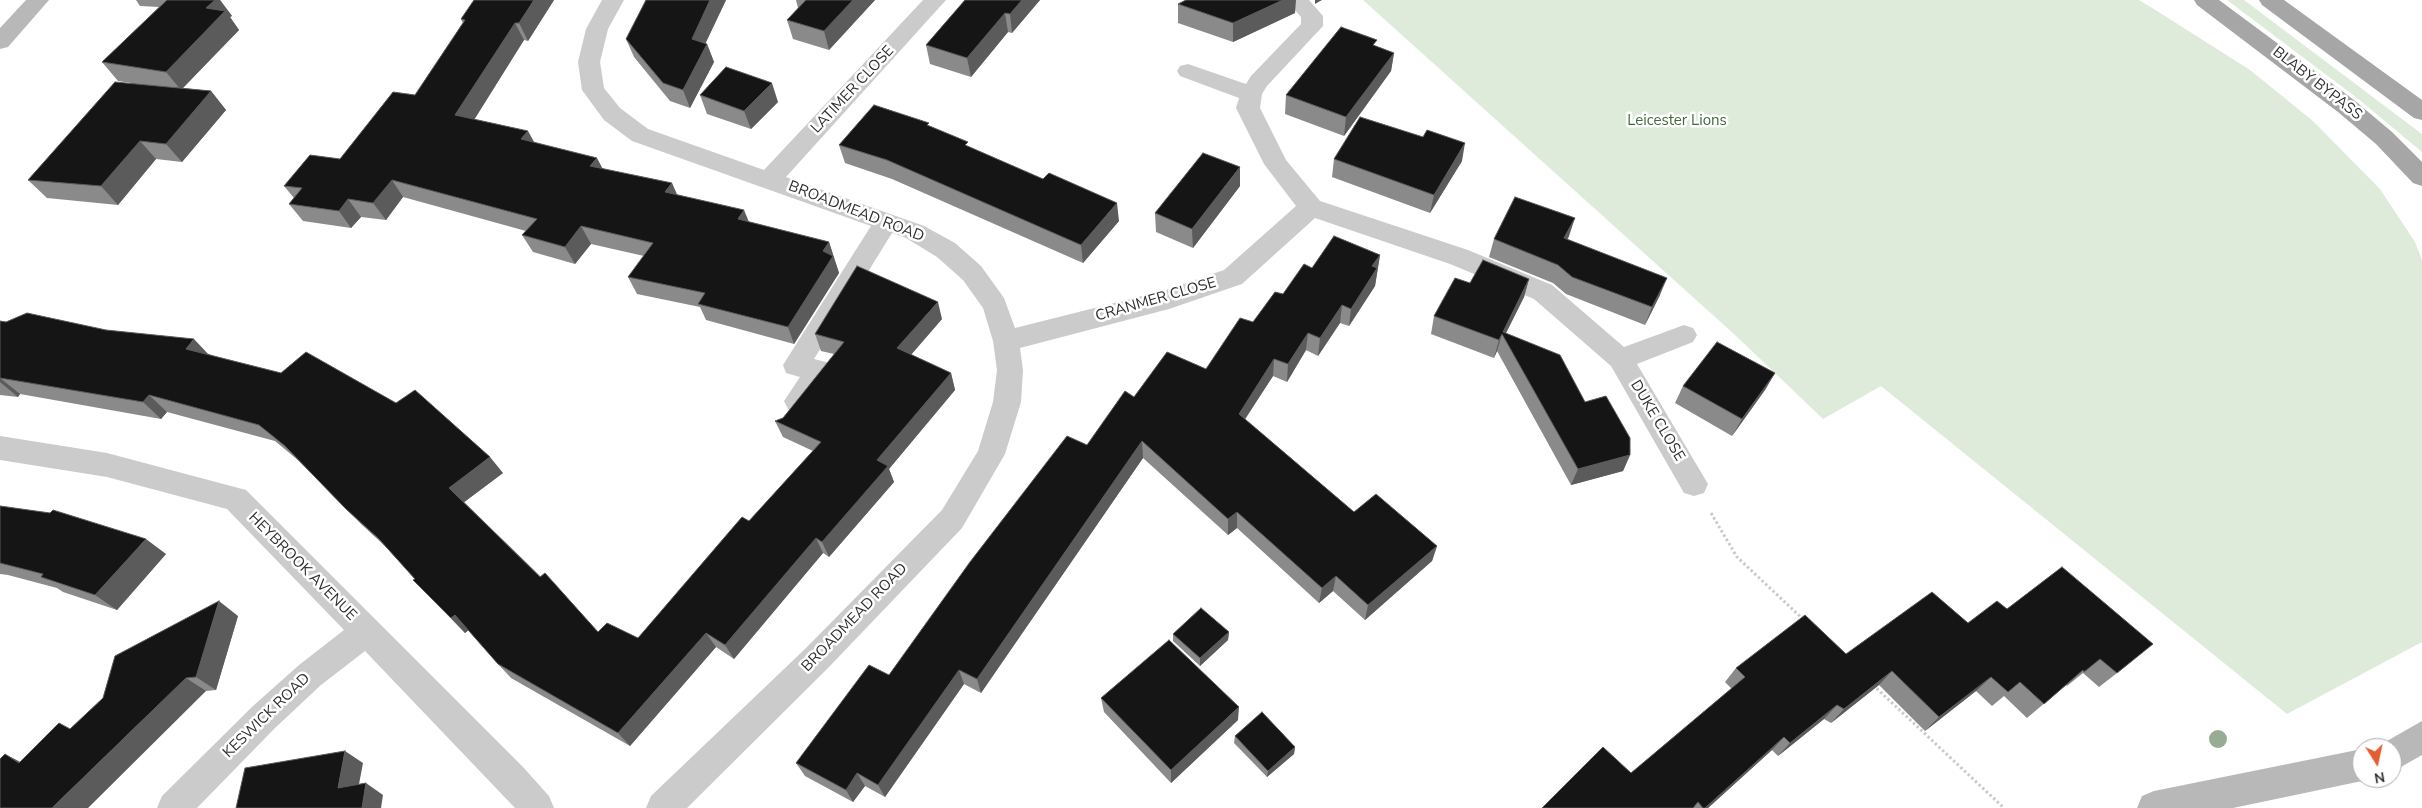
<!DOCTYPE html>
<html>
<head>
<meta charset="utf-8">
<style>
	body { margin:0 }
	#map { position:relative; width:2422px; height:808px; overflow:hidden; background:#fff; font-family:"Nunito Sans",sans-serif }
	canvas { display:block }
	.north { position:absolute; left:2352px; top:738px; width:50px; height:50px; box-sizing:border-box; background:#fff; border:1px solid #ababab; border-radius:50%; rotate:170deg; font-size:14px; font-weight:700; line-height:20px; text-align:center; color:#2e2e2e }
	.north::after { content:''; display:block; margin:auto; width:18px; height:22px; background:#e45c30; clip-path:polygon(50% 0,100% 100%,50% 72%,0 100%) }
</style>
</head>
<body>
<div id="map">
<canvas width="2422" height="808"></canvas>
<div class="north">N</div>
</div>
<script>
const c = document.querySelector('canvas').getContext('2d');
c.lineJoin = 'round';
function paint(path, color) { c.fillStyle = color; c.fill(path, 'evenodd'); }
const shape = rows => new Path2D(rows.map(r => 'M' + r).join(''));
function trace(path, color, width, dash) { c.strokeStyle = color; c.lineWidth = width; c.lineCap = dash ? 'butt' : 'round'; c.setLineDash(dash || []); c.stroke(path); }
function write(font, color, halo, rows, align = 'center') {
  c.font = font + ' "Nunito Sans",sans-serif'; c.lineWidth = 5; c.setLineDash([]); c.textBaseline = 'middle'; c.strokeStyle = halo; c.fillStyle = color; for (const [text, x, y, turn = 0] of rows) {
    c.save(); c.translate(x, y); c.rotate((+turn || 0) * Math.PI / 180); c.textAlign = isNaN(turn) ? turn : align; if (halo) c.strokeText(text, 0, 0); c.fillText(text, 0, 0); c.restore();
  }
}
const green = shape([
	[1363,0,2139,0,2157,11,2250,70,2313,121,2380,189,2415,242,2422,260,2422,642,2287,714,1881,386,1823,419,1735,335],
	[2227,0,2244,0,2422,134,2422,152,2357,98]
]);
const path = shape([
	[1711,513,1737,557,1805,621],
	[1873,685,2004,808]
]);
const street = shape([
	[602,0,624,0,608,29,600,62,604,88,620,108,648,129,764,170,923,0,946,0,786,177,924,226,955,243,981,266,1004,298,1015,328,1166,290,1224,270,1296,206,1264,164,1236,108,1239,98,1180,76,1177,71,1180,66,1188,64,1246,84,1251,76,1301,24,1301,17,1286,0,1309,0,1323,16,1323,26,1267,86,1262,94,1260,108,1286,160,1320,201,1468,250,1552,285,1624,347,1684,325,1693,328,1697,335,1693,342,1637,364,1708,484,1704,493,1694,496,1684,493,1611,366,1534,299,1450,264,1315,218,1242,284,1169,309,1020,348,1023,370,1021,402,1005,454,962,528,828,668,687,808,646,808,651,796,806,648,942,510,978,451,993,402,997,370,993,341,983,308,963,280,937,257,906,238,892,233,814,359,830,363,834,371,830,379,808,409,798,412,788,409,784,401,800,377,786,373,783,365,871,226,632,141,604,120,582,90,578,62,586,29,602,0],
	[0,436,107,453,246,490,523,767,549,796,554,808,515,808,365,651,321,685,275,728,197,808,157,808,162,796,253,706,299,665,344,630,227,509,107,477,0,460,0,436]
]);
const secondary = shape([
	[26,0,49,0,8,47,0,49,0,28,26,0],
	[2422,721,2422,755,2392,772,2392,748,2379,748,2380,745,2422,721],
	[2362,749,2362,778,2369,778,2362,781,2233,808,2137,808,2142,796,2154,791,2362,749]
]);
const primary = shape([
	[2194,0,2219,0,2354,100,2392,132,2422,162,2422,186,2413,183,2376,144,2338,112,2197,5,2194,0],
	[2259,0,2284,0,2422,100,2422,120,2414,118,2262,5,2259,0]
]);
const trees = [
	[2218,739]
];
const wall = shape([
	[136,0,220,0,232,16,230,17,239,30,183,88,211,91,226,110,182,162,156,159,118,205,47,198,28,180,131,83,118,81,102,62,159,7,140,6],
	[554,0,528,41,524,40,474,119,602,168,748,222,829,242,839,273,794,344,706,320,700,307,637,294,628,277,644,256,591,244,575,264,533,252,522,235,526,231,403,197,386,220,361,217,351,228,303,221,289,204,294,198,284,186,340,159,415,95,463,23,461,19],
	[726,0,705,44,707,44,714,62,690,108,670,101,634,57,626,39],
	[796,0,875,0,829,50,793,39,787,20,798,8],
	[965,0,1040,0,1012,33,1008,32,971,77,930,64,926,45],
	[1178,4,1295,13,1233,42,1178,23],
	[1376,46,1394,53,1391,71,1344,136,1285,114,1286,95],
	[700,95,778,102,751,129,707,114],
	[930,126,969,147,1119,221,1083,263,892,179,845,163,839,145],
	[1334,159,1462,161,1430,213,1332,177],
	[1240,186,1193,248,1156,232,1155,213],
	[1569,236,1567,240,1660,295,1645,325,1566,294,1553,283,1489,257,1494,239],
	[1380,255,1375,286,1349,326,1340,323,1318,356,1306,350,1287,382,1273,376,1245,419,1354,512,1437,546,1432,561,1365,620,1333,591,1319,603,1237,528,1228,535,1143,458,981,693,964,684,885,797,865,786,853,802,805,776,796,763,889,675,1087,445,1134,397,1206,369,1253,322,1312,268],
	[1529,279,1524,297,1506,333,1630,455,1623,471,1571,485,1497,351,1494,358,1431,334,1434,316,1470,283],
	[942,319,911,355,951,373,955,390,889,469,894,482,829,557,823,553,734,659,716,647,630,746,511,678,498,664,468,630,465,633,413,580,415,579,386,547,361,524,299,461,275,441,167,412,161,419,20,394,18,397,0,395,0,321,209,354,503,473,464,502,598,632,638,638,749,521,813,451,783,437,775,421,783,418,834,354,821,351,815,334],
	[1775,373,1765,390,1732,436,1675,403,1683,386],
	[0,506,166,554,117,610,63,592,57,588,8,575,0,574],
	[2062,567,2117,673,2099,687,2083,673,2067,686,2066,685,2027,718,2004,696,1992,706,1976,691,1925,731,1879,685,1831,723,1824,719,1778,756,1772,750,1708,808,1542,808,1631,773,1732,689,1725,682,1736,668,1846,654,1968,623,2007,609],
	[238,616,216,690,206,691,20,762,70,729],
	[1229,632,1228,640,1200,666,1173,641,1173,634],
	[1101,698,1238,720,1171,783,1104,712],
	[1235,736,1295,747,1294,754,1267,777,1234,743]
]);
const shadedWall = shape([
	[215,0,220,0,232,16,230,17,239,30,181,90,166,72,206,8],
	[534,0,554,0,528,41,519,23],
	[710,0,726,0,699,57,692,39],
	[853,0,875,0,829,50,824,31],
	[1022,0,1040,0,1012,33,1010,14],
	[1283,0,1296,0,1295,13,1233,42,1233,23],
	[1315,0,1322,0,1315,4],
	[1005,13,1008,32,971,77,967,58],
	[515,23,524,40,466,133,455,115],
	[707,44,714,62,690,108,683,90],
	[1394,53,1391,71,1344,136,1346,117],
	[772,83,778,102,751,129,744,111],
	[211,91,226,110,182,162,166,144],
	[528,131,538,149,521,139],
	[140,141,156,159,118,205,101,186],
	[1465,143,1462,161,1430,213,1434,195],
	[597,158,606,175,590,166],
	[1240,167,1240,186,1193,248,1192,229],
	[392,180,403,197,386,220,373,203],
	[672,183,680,201,665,192],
	[348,199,361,217,351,228,339,211],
	[1117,203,1119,221,1083,263,1081,245],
	[744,210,751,227,738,219],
	[1575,218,1569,236,1559,257,1564,238],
	[581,226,591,244,575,264,565,247],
	[829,242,839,273,794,344,788,327,823,251],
	[1380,255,1375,286,1349,326,1351,309,1372,266],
	[1667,278,1660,295,1645,325,1652,307],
	[1529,279,1524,297,1504,337,1503,332],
	[938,302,942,319,902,365,897,348],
	[1342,305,1340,323,1318,356,1320,338],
	[1308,333,1306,350,1287,382,1288,364],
	[1502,334,1497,351,1494,358,1499,340],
	[194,339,210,356,186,349],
	[1274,359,1273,376,1238,430,1239,414],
	[951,373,955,390,889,469,894,482,829,557,822,542,877,460],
	[1775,373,1765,390,1732,436,1742,419],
	[0,378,20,394,18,397,0,382],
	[149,395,167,412,161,419,143,402],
	[1142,441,1143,458,981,693,977,679],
	[1630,455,1623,471,1571,485,1578,469],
	[490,457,503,473,463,503,449,488],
	[1237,512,1237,528,1228,535,1228,519],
	[816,538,823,553,734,659,725,645],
	[146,539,166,554,117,610,95,595],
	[1437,546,1432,561,1365,620,1368,605],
	[1336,576,1333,591,1319,603,1322,588],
	[219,601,238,616,216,690,196,677],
	[455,615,469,630,465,633,451,618],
	[1229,632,1228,640,1200,666,1200,658],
	[706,633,716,647,630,746,618,733],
	[959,670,964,684,885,797,878,785],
	[1892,671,1879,685,1831,723,1844,709],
	[1991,677,1976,691,1925,731,1939,717],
	[186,678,206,691,88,808,52,808],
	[1837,705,1824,719,1778,756,1790,743],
	[1239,707,1238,720,1171,783,1171,770],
	[1784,737,1772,750,1708,808,1705,808],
	[1295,747,1294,754,1267,777,1268,771],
	[345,751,363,763,356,800,338,788],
	[5,754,30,767,19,763],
	[857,773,865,786,853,802,846,790],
	[366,783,383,795,381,808,362,808]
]);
const building = shape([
	[167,0,215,0,206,8,225,11,166,72,102,62,167,0],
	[474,0,534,0,519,23,515,23,455,115,528,131,521,139,597,158,590,166,672,183,665,192,744,210,738,219,829,242,823,251,833,256,788,327,698,304,705,293,628,277,653,243,581,226,565,247,522,235,537,219,392,180,373,203,348,199,339,211,289,204,302,188,284,186,310,155,340,159,393,92,415,95,465,20,461,19,474,0],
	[646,0,710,0,692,39,707,44,683,90,663,83,626,39,646,0],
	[806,0,853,0,824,31,787,20,806,0],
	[965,0,1022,0,1010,14,1005,13,967,58,926,45,965,0],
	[1186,0,1283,0,1233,23,1178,4,1186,0],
	[1341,27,1377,40,1373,45,1394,53,1346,117,1286,95,1341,27],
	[726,67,772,83,744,111,700,95,726,67],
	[115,82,211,91,166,144,140,141,101,186,28,180,115,82],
	[874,105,929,123,927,125,968,142,965,145,1043,179,1049,173,1117,203,1081,245,887,160,839,145,874,105],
	[1360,117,1423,137,1427,130,1465,143,1434,195,1334,159,1360,117],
	[1203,153,1240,167,1192,229,1155,213,1203,153],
	[1515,197,1575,218,1564,238,1667,278,1652,307,1572,277,1558,265,1494,239,1515,197],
	[1334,236,1380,255,1372,266,1377,268,1351,309,1342,305,1320,338,1308,333,1288,364,1274,359,1239,414,1354,512,1376,494,1437,546,1368,605,1336,576,1322,588,1237,512,1228,519,1142,441,977,679,959,670,878,785,857,773,846,790,796,763,869,665,889,675,970,562,1067,436,1087,445,1125,391,1134,397,1167,352,1206,369,1240,318,1253,322,1275,292,1283,294,1304,264,1312,268,1334,236],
	[1483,260,1529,279,1503,332,1560,355,1585,402,1606,396,1630,438,1630,455,1578,469,1502,334,1499,340,1434,316,1455,278,1470,283,1483,260],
	[857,266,938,302,897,348,951,373,877,460,888,466,822,542,816,538,725,645,706,633,618,733,498,664,455,615,451,618,413,580,415,579,379,539,346,509,285,446,259,425,149,395,143,402,0,378,0,321,6,322,27,313,106,330,194,339,186,349,281,373,306,352,396,403,415,390,490,457,449,488,540,577,545,573,598,632,607,623,638,638,742,517,749,521,821,442,775,421,783,418,844,342,815,334,857,266],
	[1717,342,1775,373,1742,419,1683,386,1717,342],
	[0,506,50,513,53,510,146,539,95,595,41,577,43,574,0,563,0,506],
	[2062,567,2153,644,2117,673,2100,659,2084,672,2083,670,2044,704,2020,682,2008,692,1991,677,1939,717,1892,671,1844,709,1837,705,1790,743,1784,737,1705,808,1703,808,1698,802,1693,808,1542,808,1603,747,1631,773,1745,677,1736,668,1805,615,1846,654,1932,592,1968,623,1997,601,2007,609,2062,567],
	[219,601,196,677,186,678,52,808,0,808,0,759,5,754,19,763,59,723,70,729,103,698,115,656,219,601],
	[1201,608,1229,632,1200,658,1173,634,1201,608],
	[1169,640,1239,707,1171,770,1101,698,1169,640],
	[1262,712,1295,747,1268,771,1235,736,1262,712],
	[345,751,338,788,366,783,362,808,236,808,245,768,345,751]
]);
const streetNames = [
	["BLABY BYPASS",2317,84,38],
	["LATIMER CLOSE",853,90,-47],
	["BROADMEAD ROAD",856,212,21],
	["CRANMER CLOSE",1156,300,-16],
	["DUKE CLOSE",1657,421,59],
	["HEYBROOK AVENUE",302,567,45],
	["BROADMEAD ROAD",855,618,-46],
	["KESWICK ROAD",267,716,-44]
];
const parkNames = [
	["Leicester Lions",1677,121]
];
paint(green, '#deebdb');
trace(path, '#cbcbcb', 3, [2.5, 2.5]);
paint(street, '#cbcbcb');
paint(secondary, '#b8b8b8');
paint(primary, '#a6a6a6');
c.fillStyle = '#97ac93';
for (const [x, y] of trees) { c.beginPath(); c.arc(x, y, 9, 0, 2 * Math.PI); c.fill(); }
paint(wall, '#8a8a8a');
paint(shadedWall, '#5b5b5b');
paint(building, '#151515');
trace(building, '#5b5b5b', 1);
write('15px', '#2e2e2e', '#fff', streetNames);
write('15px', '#42693b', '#fff', parkNames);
</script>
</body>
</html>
